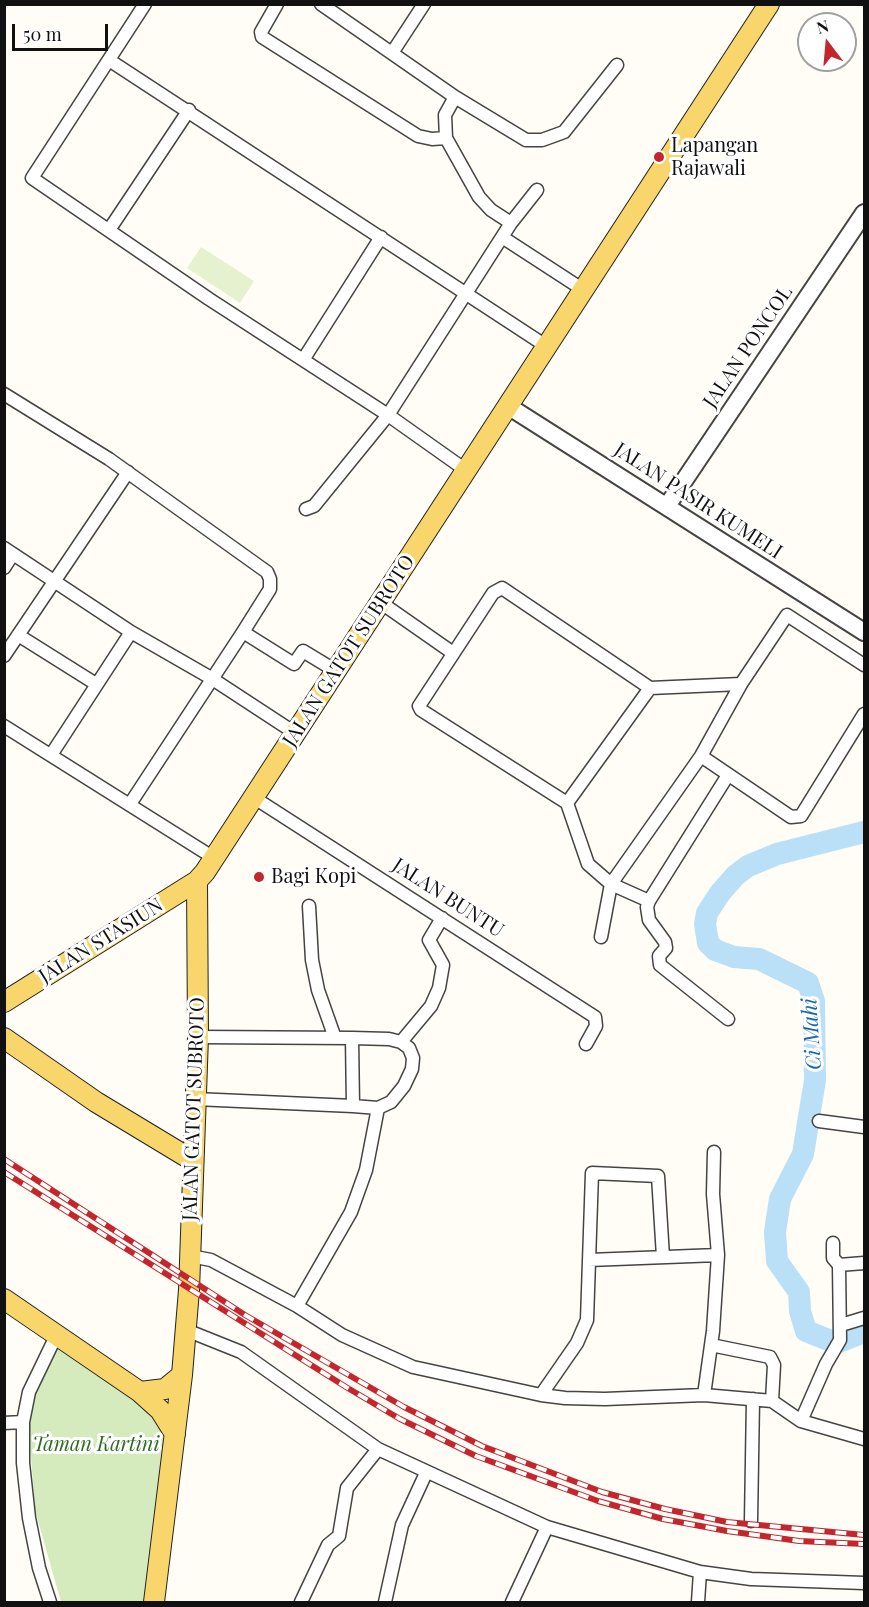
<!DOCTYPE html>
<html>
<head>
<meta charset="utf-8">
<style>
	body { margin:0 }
	#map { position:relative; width:869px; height:1607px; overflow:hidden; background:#fffdf5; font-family:"Playfair Display",serif }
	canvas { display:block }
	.frame { position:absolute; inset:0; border:6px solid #111; pointer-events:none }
	.north { position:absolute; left:797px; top:12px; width:60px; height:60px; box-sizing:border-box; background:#fff; border:2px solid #a0a0a0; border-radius:50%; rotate:344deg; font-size:16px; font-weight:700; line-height:24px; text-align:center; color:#111 }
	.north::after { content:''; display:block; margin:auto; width:21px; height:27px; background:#c4262e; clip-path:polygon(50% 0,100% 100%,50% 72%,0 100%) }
	.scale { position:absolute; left:12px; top:24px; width:96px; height:27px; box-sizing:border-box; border:3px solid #111; border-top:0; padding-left:8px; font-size:18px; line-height:21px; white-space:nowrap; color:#111; -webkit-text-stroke:4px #fff; paint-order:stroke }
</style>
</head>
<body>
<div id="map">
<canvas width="869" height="1607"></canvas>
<div class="frame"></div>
<div class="north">N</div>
<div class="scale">50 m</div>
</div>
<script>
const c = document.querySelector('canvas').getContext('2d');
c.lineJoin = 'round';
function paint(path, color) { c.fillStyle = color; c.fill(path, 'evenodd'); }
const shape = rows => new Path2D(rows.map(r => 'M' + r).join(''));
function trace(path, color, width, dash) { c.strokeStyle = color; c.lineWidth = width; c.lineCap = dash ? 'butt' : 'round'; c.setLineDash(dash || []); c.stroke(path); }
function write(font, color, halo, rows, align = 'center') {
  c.font = font + ' "Playfair Display",serif'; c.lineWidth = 6; c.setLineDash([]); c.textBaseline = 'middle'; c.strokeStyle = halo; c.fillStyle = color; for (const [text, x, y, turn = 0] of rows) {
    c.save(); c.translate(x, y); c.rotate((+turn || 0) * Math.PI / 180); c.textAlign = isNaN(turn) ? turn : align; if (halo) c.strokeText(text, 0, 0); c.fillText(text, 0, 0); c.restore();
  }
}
const green = shape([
	[60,1346,159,1416,164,1444,148,1602,61,1602,35,1510,30,1442,30,1415,35,1387]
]);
const pitch = shape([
	[201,247,254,281,240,303,187,268]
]);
const river = shape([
	[864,832,777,854,748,866,736,875,720,893,707,913,705,924,708,943,715,950,734,957,759,959,808,983,814,1001,815,1080,803,1154,780,1199,775,1232,777,1261,799,1292,800,1311,806,1331,836,1343,864,1332]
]);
const minor = shape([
	[145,4,32,178,209,299,388,415,467,471],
	[277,4,261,32,262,37,418,136,432,139,446,138],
	[321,4,455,97,526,140,542,140,564,132,617,65],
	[392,53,424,4],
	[109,60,546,346],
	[455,97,445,115,446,138,479,197,491,210,511,223],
	[109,230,189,110],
	[502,237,582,289],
	[303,360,381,237],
	[4,394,109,459,267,572,270,579,270,589,243,632,130,804],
	[306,509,314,506,388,415,511,223,537,190],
	[4,548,131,632,211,678,295,733],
	[4,568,13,554],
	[380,602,453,653],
	[243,632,294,664,303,651,336,671],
	[18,635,96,684],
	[4,656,128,472],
	[4,726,214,858],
	[51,755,131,632],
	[701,756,791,817,801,816,864,714],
	[253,797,595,1017,596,1026,586,1044],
	[567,803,650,688],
	[649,901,728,775],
	[309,906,312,960,318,990,335,1038],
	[601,937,611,884,701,756,741,684,787,615,864,665],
	[728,1019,660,965,659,956,666,948,665,942,649,920,647,907,649,901,611,884,588,864,567,803,421,710,419,706,493,593,502,588,650,688,741,684],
	[198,1037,352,1038,353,1106,378,1108,391,1102,404,1086,412,1069,413,1058,409,1048,401,1042,389,1039,352,1038],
	[401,1042,431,1006,439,988,443,965,429,940,442,918],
	[195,1099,353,1106],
	[819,1121,864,1127],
	[190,1256,211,1260,297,1306,342,1335,413,1367,541,1395,565,1398,605,1399,704,1395,772,1401,801,1421,864,1439],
	[589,1260,718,1255],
	[839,1265,864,1263],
	[297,1306,351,1212,366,1170,378,1108],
	[841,1325,864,1318],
	[186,1330,241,1352,378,1449,547,1527,700,1572,751,1579,864,1583],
	[711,1345,770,1357,774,1365,772,1401],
	[541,1395,577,1343,587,1320,592,1173,658,1176,663,1257],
	[704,1395,713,1331,718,1255,713,1194,714,1152],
	[801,1421,826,1364,840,1340,839,1265,833,1258,833,1243],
	[4,1423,23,1422],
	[751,1521,753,1399],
	[50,1602,39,1568,29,1518,23,1463,23,1422,29,1392,56,1336],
	[301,1602,328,1545,339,1536,347,1488,378,1449],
	[385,1602,402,1525,426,1473],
	[512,1602,547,1527],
	[698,1602,700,1572]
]);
const tertiary = shape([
	[508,406,864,632],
	[667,506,864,213]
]);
const primary = shape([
	[4,1002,197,881,205,872,769,4],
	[4,1038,96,1102,192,1160],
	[4,1299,140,1392,160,1410,175,1434],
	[140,1392,165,1389,182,1375],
	[154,1602,182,1375,189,1290,198,1037,197,881]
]);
const rail = shape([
	[4,1159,245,1315,404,1407,482,1446,602,1492,665,1509,727,1522,864,1535],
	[4,1172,346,1387,400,1419,476,1456,598,1501,663,1519,727,1531,799,1541,864,1544]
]);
const markers = [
	[659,157,6,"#c4262e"],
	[259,877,6,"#c4262e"]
];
const poiNames = [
	["Lapangan",671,146],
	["Rajawali",671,169],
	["Bagi Kopi",271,877]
];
const streetNames = [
	["JALAN PONCOL",748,347,-56],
	["JALAN PASIR KUMELI",698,501,33],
	["JALAN GATOT SUBROTO",349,651,-57],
	["JALAN BUNTU",448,898,33],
	["JALAN STASIUN",101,941,-32],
	["JALAN GATOT SUBROTO",194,1109,-88]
];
const parkNames = [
	["Taman Kartini",96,1445]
];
const waterNames = [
	["Ci Mahi",812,1034,-94]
];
paint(green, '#d5ebbd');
paint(pitch, '#e6f2cf');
trace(river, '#b9e0f7', 22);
trace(minor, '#444', 15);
trace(tertiary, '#444', 20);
trace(primary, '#222', 22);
trace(minor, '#fff', 12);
trace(tertiary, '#fff', 16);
trace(primary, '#f9d66b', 20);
trace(rail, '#c4262e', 6);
trace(rail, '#fff', 4, [11]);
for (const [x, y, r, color] of markers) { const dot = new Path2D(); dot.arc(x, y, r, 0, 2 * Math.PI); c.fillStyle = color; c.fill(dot); trace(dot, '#fff', 2); }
write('20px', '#111', '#fff', poiNames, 'left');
write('20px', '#111', '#fff', streetNames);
write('italic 20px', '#2f6b1f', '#fff', parkNames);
write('italic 21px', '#1768a6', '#fff', waterNames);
</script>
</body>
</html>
